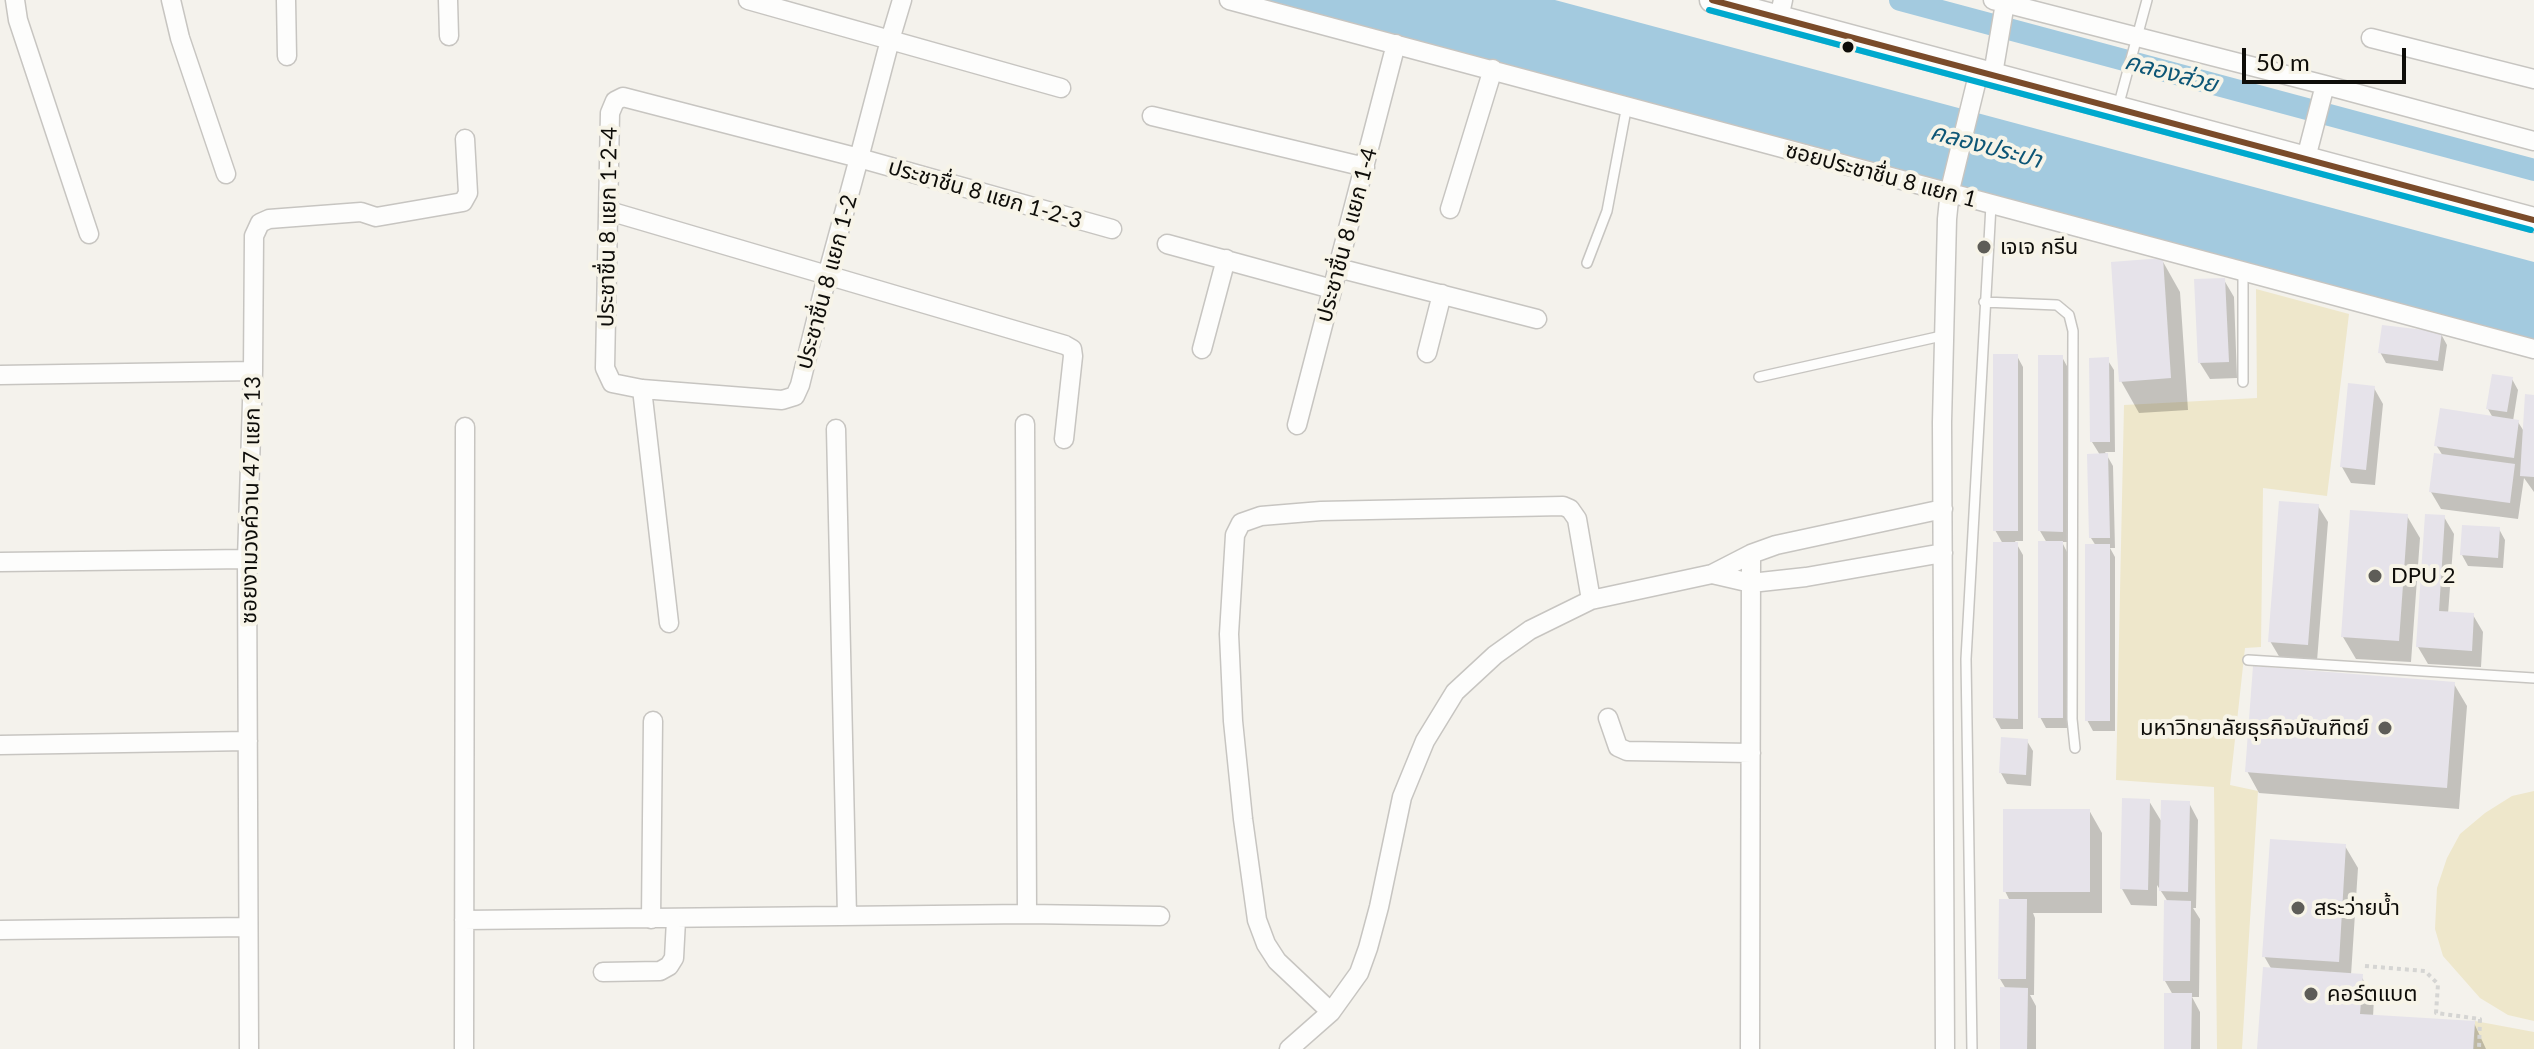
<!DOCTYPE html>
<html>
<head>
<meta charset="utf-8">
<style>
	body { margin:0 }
	#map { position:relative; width:2534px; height:1049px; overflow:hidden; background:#f4f2ec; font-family:Lato,sans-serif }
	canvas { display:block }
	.scale { position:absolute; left:2242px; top:48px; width:164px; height:36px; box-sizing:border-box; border:4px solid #0e0d09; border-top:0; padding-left:10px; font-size:24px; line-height:28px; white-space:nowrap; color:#0e0d09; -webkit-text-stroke:6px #f7f4e8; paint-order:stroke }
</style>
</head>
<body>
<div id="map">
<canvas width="2534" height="1049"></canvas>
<div class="scale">50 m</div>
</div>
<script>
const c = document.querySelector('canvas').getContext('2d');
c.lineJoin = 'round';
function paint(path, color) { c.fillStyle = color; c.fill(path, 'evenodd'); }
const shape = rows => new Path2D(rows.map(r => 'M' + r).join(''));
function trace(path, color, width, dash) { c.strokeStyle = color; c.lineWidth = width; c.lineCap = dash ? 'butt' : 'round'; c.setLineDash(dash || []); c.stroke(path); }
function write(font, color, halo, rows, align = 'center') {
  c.font = font + ' Lato,"Noto Sans Thai",sans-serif'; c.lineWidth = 8; c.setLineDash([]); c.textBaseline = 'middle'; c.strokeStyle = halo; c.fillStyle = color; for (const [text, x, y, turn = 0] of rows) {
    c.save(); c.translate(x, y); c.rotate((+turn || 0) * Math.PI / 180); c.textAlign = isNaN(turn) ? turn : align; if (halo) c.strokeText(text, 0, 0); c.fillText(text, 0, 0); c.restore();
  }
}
const green = shape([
	[2256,289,2349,314,2327,496,2263,488,2261,647,2245,648,2230,785,2258,791,2242,1049,2217,1049,2214,787,2116,780,2124,405,2257,398],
	[2534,791,2534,1021,2508,1015,2480,998,2443,956,2435,929,2437,888,2447,858,2460,834,2485,813,2512,796],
	[2475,1021,2534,1032,2534,1049,2474,1049]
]);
const water = shape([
	[1254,0,1555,0,2534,262,2534,343]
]);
const shadow = shape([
	[2162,260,2180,292,2188,410,2139,413,2121,381],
	[2224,280,2234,297,2237,378,2210,379,2200,363],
	[2441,334,2447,345,2443,371,2386,363,2380,352],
	[2017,356,2023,367,2023,541,2015,541,2023,555,2023,729,2001,729,1995,718,2003,544,1995,530],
	[2062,357,2068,368,2068,542,2062,542,2068,554,2068,728,2046,728,2040,717,2047,543,2040,531],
	[2107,359,2114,370,2115,452,2105,452,2113,466,2115,548,2110,548,2115,557,2115,731,2093,731,2087,720,2096,546,2091,538,2100,455,2092,442],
	[2512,379,2518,390,2513,421,2518,422,2525,433,2534,397,2534,492,2524,478,2518,519,2441,509,2431,492,2443,456,2436,445,2493,418,2488,409],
	[2374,388,2383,404,2375,485,2351,483,2342,467],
	[2318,506,2328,522,2317,661,2280,658,2270,641],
	[2407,516,2420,538,2411,662,2356,659,2343,637],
	[2444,517,2454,534,2448,614,2473,615,2483,632,2481,667,2428,664,2418,647],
	[2499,529,2505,540,2503,568,2468,566,2462,555],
	[2454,684,2467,706,2459,809,2259,793,2247,771],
	[2027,741,2033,751,2031,786,2007,784,2001,773],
	[2149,801,2163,824,2189,803,2198,820,2196,908,2193,908,2200,919,2199,997,2192,997,2200,1012,2200,1049,2166,1049,2173,995,2165,981,2168,902,2157,885,2157,906,2131,905,2122,889],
	[2089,810,2102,833,2102,913,2033,913,2035,918,2034,995,2030,995,2036,1006,2036,1049,2002,1049,2006,989,2000,979,2010,901,2005,891],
	[2345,846,2358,868,2351,975,2361,976,2374,998,2373,1017,2474,1023,2486,1049,2259,1049,2272,970,2264,956]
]);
const canal = shape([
	[1900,0,2534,170]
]);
const building = shape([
	[2163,258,2171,378,2119,382,2111,262],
	[2225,278,2229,362,2198,363,2194,279],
	[2382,325,2442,332,2438,361,2378,353],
	[1993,354,2018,354,2018,531,1993,531],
	[2038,355,2063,355,2063,532,2038,531],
	[2109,357,2110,442,2090,442,2089,358],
	[2492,374,2513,377,2507,412,2486,409],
	[2348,383,2375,386,2366,470,2340,467],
	[2525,394,2534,395,2534,477,2520,476],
	[2440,408,2519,420,2514,458,2434,446],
	[2108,453,2110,538,2089,538,2087,454],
	[2434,453,2515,464,2510,503,2429,492],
	[2279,501,2319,504,2308,645,2268,642],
	[2350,510,2408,514,2399,641,2341,637],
	[2425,514,2445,515,2439,611,2474,613,2472,651,2416,647],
	[2462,525,2500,527,2498,558,2460,555],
	[2038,541,2063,541,2063,718,2038,718],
	[1993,542,2018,542,2018,719,1993,718],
	[2085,544,2110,544,2110,721,2085,721],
	[2253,666,2455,682,2447,788,2245,772],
	[2001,737,2028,739,2026,775,1999,773],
	[2122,798,2150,799,2148,890,2120,889],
	[2161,800,2190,801,2188,892,2159,891],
	[2003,809,2090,809,2090,892,2003,892],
	[2270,839,2346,844,2339,962,2262,957],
	[1999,899,2027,899,2026,979,1998,979],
	[2164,900,2191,901,2190,981,2163,981],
	[2263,967,2363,974,2360,1014,2475,1021,2473,1049,2257,1049],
	[2000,987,2028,988,2027,1049,2000,1049],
	[2164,993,2192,993,2191,1049,2164,1049]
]);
const path = shape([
	[2365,966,2425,971,2438,984,2436,1013,2480,1019,2479,1049]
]);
const lane = shape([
	[2118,107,2147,0],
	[1587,263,1607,211,1627,105],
	[2243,270,2243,382],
	[1984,302,2057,305,2069,315,2073,331,2072,719,2075,748],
	[1759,377,1946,335],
	[2248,660,2534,678],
	[1972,1049,1966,659,1991,205]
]);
const street = shape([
	[15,0,18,20,89,234],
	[171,0,180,38,226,174],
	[286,0,287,56],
	[448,0,449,36],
	[748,0,1061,88],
	[902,0,890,40,859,158,827,276,800,385,795,396,782,400,642,389,612,383,605,368,610,113,615,101,623,97,859,158,1112,229],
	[1229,0,2534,349],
	[1993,0,2325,85,2534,141],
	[1779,18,1783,0],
	[2371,38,2534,79],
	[1993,74,2005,3],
	[1152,116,1365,167],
	[2306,158,2325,85],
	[1450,209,1493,69],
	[609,211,1065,345,1072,349,1073,356,1064,439],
	[1167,244,1332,289],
	[1338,268,1537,319],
	[1202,349,1226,259],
	[1427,353,1442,294],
	[0,375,253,371],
	[642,389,669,623],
	[1025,424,1027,914],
	[1297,425,1396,44],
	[836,429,847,916],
	[0,562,247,559],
	[1712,574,1751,583,1806,577,1943,553],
	[1608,718,1618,747,1627,751,1751,753],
	[0,745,248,741],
	[651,919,653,721],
	[464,920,1027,914,1160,916],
	[0,930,248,927],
	[603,972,660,971,669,966,674,958,676,920],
	[1331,1012,1277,961,1266,944,1257,920,1243,819,1233,721,1229,634,1235,535,1241,523,1261,516,1321,511,1563,506,1570,509,1577,519,1591,600],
	[249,1049,247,559,253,371,254,236,260,223,269,219,361,212,376,217,463,202,468,193,465,139],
	[464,1049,465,427],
	[1289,1049,1331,1012,1359,973,1368,948,1379,907,1402,797,1425,741,1455,692,1495,655,1530,630,1591,600,1712,574,1751,554,1776,545,1943,509],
	[1750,1049,1751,554],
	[1945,1049,1942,422,1947,219,1950,190,1979,71]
]);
const secondary = shape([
	[1712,0,2534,220]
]);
const bus1 = shape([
	[1712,0,2534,220]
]);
const bus2 = shape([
	[1709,10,2531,230]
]);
const markers = [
	[1848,47,7,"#0e0d09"],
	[1984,247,8,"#5e5d58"],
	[2375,576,8,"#5e5d58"],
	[2385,728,8,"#5e5d58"],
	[2298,908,8,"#5e5d58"],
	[2311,994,8,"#5e5d58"]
];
const streetNames = [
	["ซอยประชาชื่น 8 แยก 1",1881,175,15],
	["ประชาชื่น 8 แยก 1-2-3",985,194,16],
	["ประชาชื่น 8 แยก 1-2-4",608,227,-89],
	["ประชาชื่น 8 แยก 1-4",1347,235,-75],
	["ประชาชื่น 8 แยก 1-2",827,282,-75],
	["ซอยงามวงค์วาน 47 แยก 13",251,500,-89]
];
const poiNames = [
	["เจเจ กรีน",2000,247],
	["DPU 2",2391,576],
	["มหาวิทยาลัยธุรกิจบัณฑิตย์",2369,728,"right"],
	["สระว่ายน้ำ",2314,908],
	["คอร์ตแบต",2327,994]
];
const waterNames = [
	["คลองส่วย",2171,73,15],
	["คลองประปา",1986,146,15]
];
paint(green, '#eee7cb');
paint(water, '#a3cadf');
paint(shadow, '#0003');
trace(canal, '#a3cadf', 22);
paint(building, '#e6e3ea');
trace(lane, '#c7c5c1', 12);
trace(street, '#c7c5c1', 21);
trace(secondary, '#c7c5c1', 27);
trace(path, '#d5d5d3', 4, [4, 4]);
trace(lane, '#fdfdfc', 9);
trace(street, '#fdfdfc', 18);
trace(secondary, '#fdfdfc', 24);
trace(bus1, '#7a4b2a', 6);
trace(bus2, '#00a9ce', 6);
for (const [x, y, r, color] of markers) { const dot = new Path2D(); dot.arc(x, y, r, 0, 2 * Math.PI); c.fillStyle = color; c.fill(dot); trace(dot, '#f7f4e8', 3); }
write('22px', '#0e0d09', '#f7f4e8', streetNames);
write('22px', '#0e0d09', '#f7f4e8', poiNames, 'left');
write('italic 24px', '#0d5676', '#f7f4e8', waterNames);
</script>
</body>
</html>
